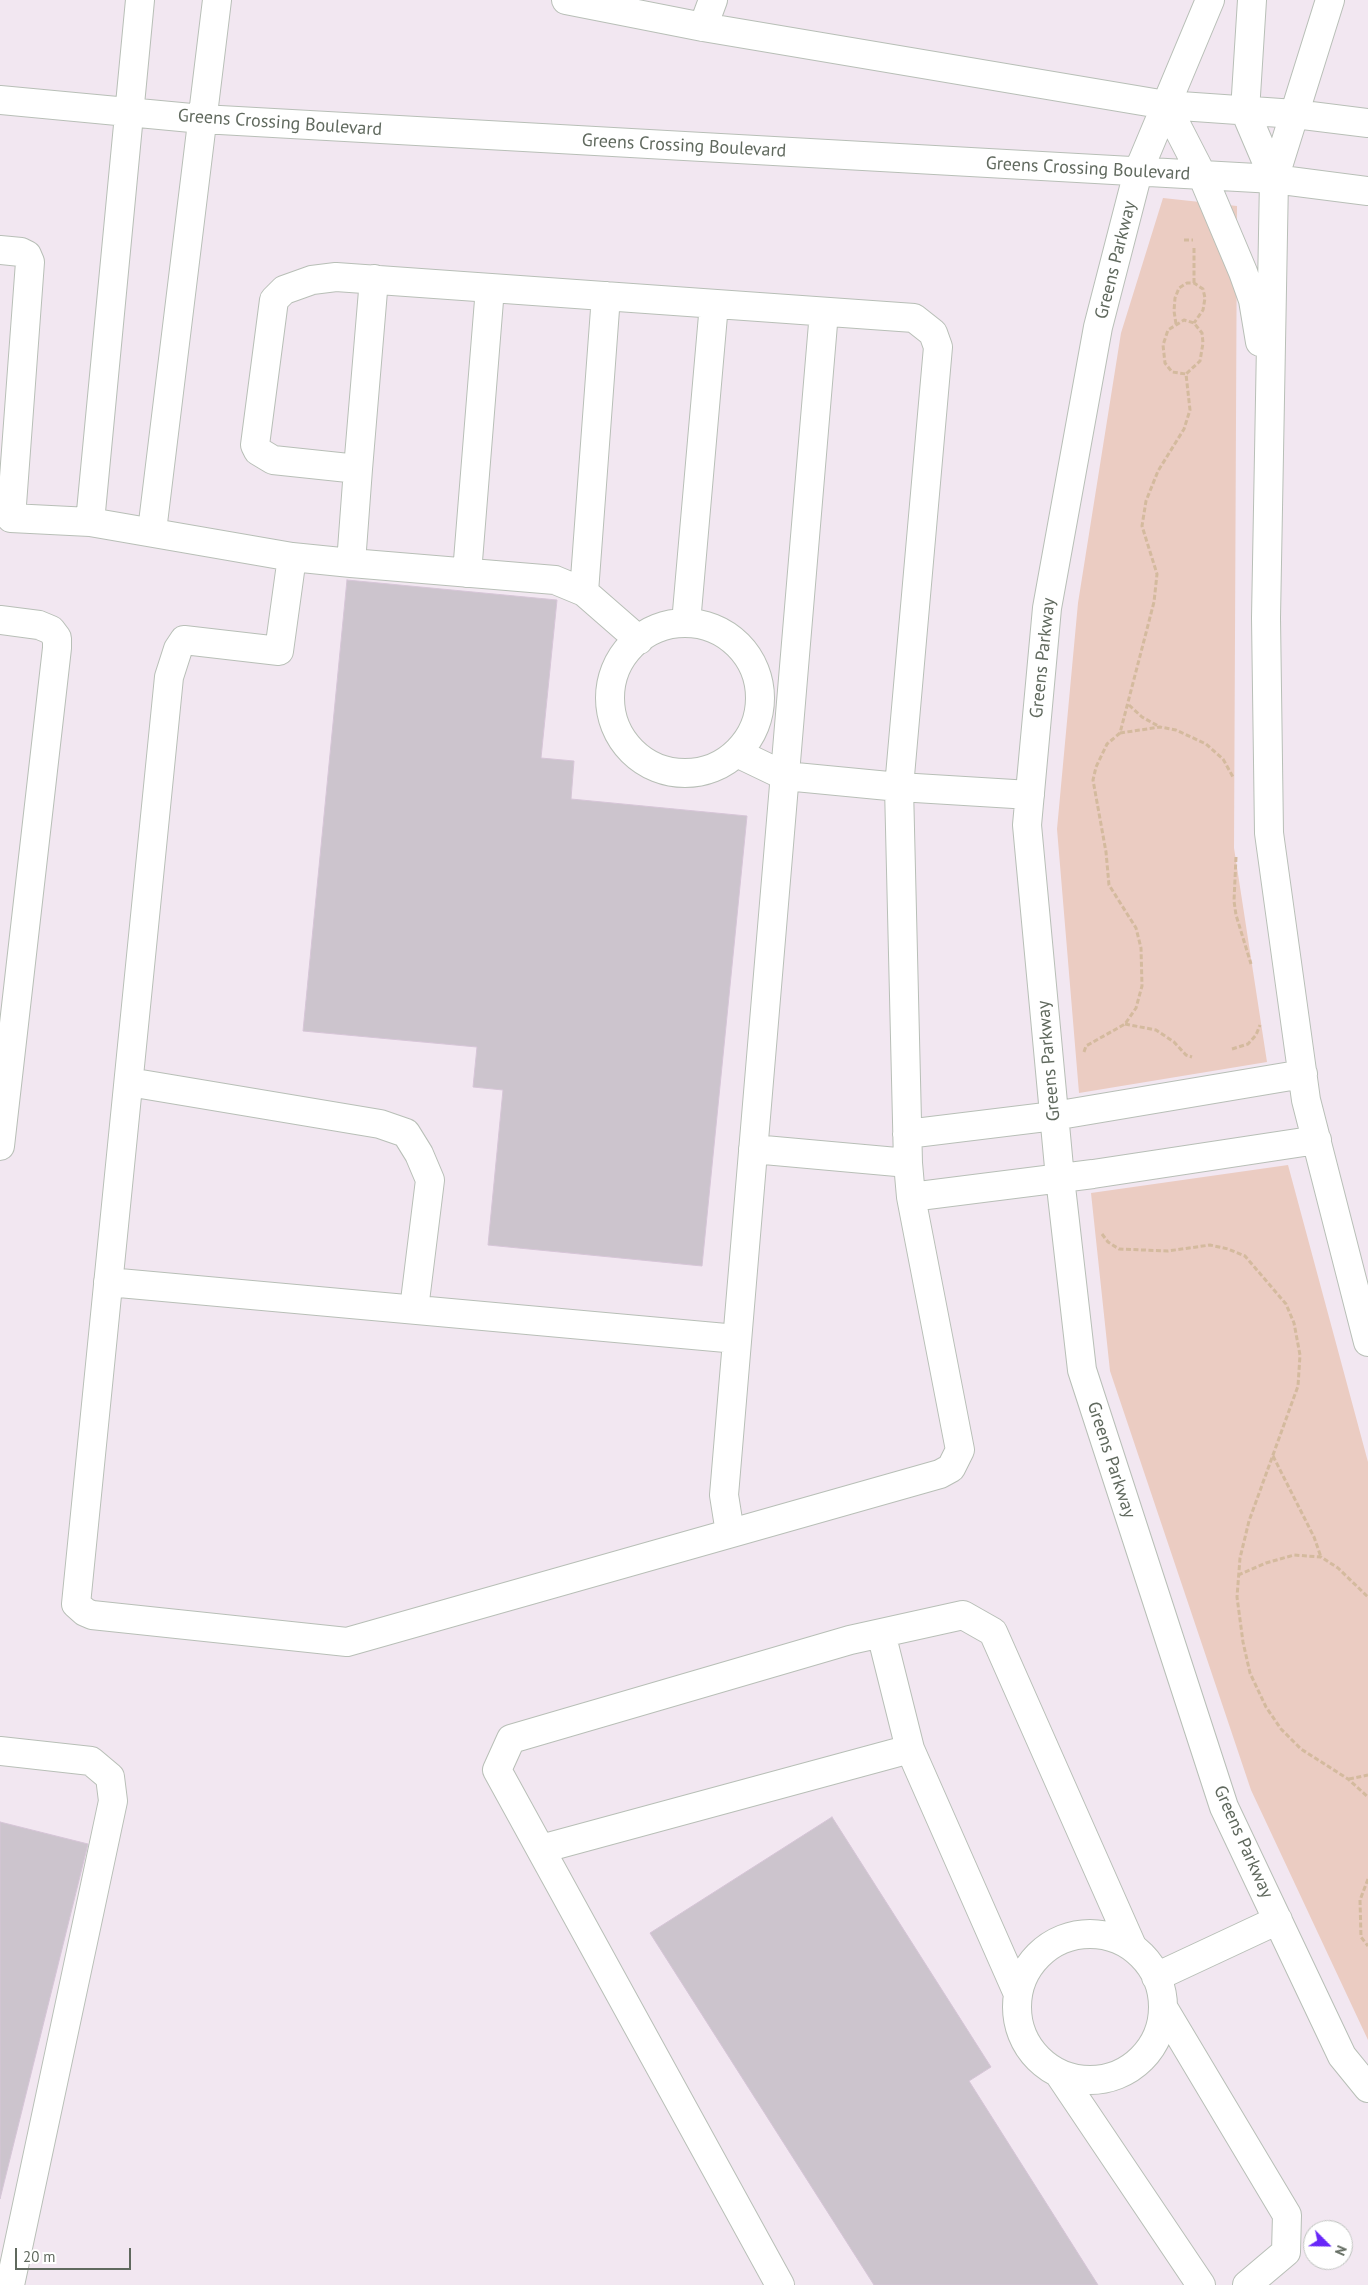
<!DOCTYPE html>
<html>
<head>
<meta charset="utf-8">
<style>
	body { margin:0 }
	#map { position:relative; width:1368px; height:2285px; overflow:hidden; background:#f2e7f1; font-family:"PT Sans",sans-serif }
	canvas { display:block }
	.north { position:absolute; left:1303px; top:2220px; width:50px; height:50px; box-sizing:border-box; background:#fff; border:1px solid #bfc3bf; border-radius:50%; rotate:113deg; font-size:14px; font-weight:700; line-height:20px; text-align:center; color:#60695e }
	.north::after { content:''; display:block; margin:auto; width:18px; height:22px; background:#6827f8; clip-path:polygon(50% 0,100% 100%,50% 72%,0 100%) }
	.scale { position:absolute; left:15px; top:2248px; width:116px; height:22px; box-sizing:border-box; border:2px solid #60695e; border-top:0; padding-left:6px; font-size:15px; line-height:18px; white-space:nowrap; color:#60695e; -webkit-text-stroke:4px #fff; paint-order:stroke }
</style>
</head>
<body>
<div id="map">
<canvas width="1368" height="2285"></canvas>
<div class="north">N</div>
<div class="scale">20 m</div>
</div>
<script>
const c = document.querySelector('canvas').getContext('2d');
c.lineJoin = 'round';
function paint(path, color) { c.fillStyle = color; c.fill(path, 'evenodd'); }
const shape = rows => new Path2D(rows.map(r => 'M' + r).join(''));
function trace(path, color, width, dash) { c.strokeStyle = color; c.lineWidth = width; c.lineCap = dash ? 'butt' : 'round'; c.setLineDash(dash || []); c.stroke(path); }
function write(font, color, halo, rows, align = 'center') {
  c.font = font + ' "PT Sans",sans-serif'; c.lineWidth = 5; c.setLineDash([]); c.textBaseline = 'middle'; c.strokeStyle = halo; c.fillStyle = color; for (const [text, x, y, turn = 0] of rows) {
    c.save(); c.translate(x, y); c.rotate((+turn || 0) * Math.PI / 180); c.textAlign = isNaN(turn) ? turn : align; if (halo) c.strokeText(text, 0, 0); c.fillText(text, 0, 0); c.restore();
  }
}
const green = shape([
	[1163,198,1237,206,1234,848,1267,1062,1079,1093,1057,829,1078,603,1121,333],
	[1288,1165,1368,1462,1368,2040,1251,1790,1110,1371,1091,1193]
]);
const building = shape([
	[347,580,557,600,541,758,574,761,571,799,747,816,702,1266,488,1245,503,1090,473,1087,477,1047,303,1031,347,580],
	[832,1817,991,2067,969,2081,1098,2285,874,2285,650,1933,832,1817],
	[0,1822,88,1844,0,2199,0,1822]
]);
const path = shape([
	[1184,240,1193,240],
	[1194,248,1194,283],
	[1176,324,1174,311,1175,298,1179,288,1187,283,1194,283,1203,289,1205,298,1203,310,1194,323],
	[1129,705,1142,717,1160,727],
	[1120,733,1160,727,1176,730,1206,744,1223,759,1233,777],
	[1236,857,1234,901,1236,915,1251,964],
	[1125,1024,1156,1030,1174,1042,1186,1055,1192,1057],
	[1232,1049,1248,1044,1256,1035,1260,1025],
	[1084,1052,1086,1046,1125,1024,1136,1008,1142,986,1141,948,1136,928,1109,885,1106,852,1093,780,1096,767,1107,744,1120,733,1154,602,1157,574,1142,526,1146,501,1158,471,1184,429,1190,410,1186,374,1200,361,1203,343,1202,333,1194,323,1184,320,1168,330,1163,345,1165,363,1172,372,1186,374],
	[1102,1234,1108,1242,1119,1249,1168,1251,1210,1245,1228,1249,1245,1256,1286,1304,1294,1323,1300,1355,1298,1386,1249,1521,1240,1558,1237,1597,1243,1642,1250,1673,1266,1707,1281,1729,1301,1749,1348,1779,1368,1797],
	[1273,1456,1314,1537,1321,1557],
	[1238,1575,1266,1563,1294,1555,1321,1557,1338,1568,1368,1597],
	[1349,1779,1368,1775],
	[1368,1879,1360,1900,1361,1937,1368,1946]
]);
const minor = shape([
	[566,0,703,27,1166,105,1295,114,1368,123],
	[1210,0,1138,172,1098,327,1047,608,1027,825,1060,1178,1082,1370,1224,1807,1342,2056,1368,2088],
	[1252,0,1245,111,1274,179],
	[1330,0,1274,179,1266,618,1269,833,1306,1100,1368,1342],
	[703,27,713,0],
	[0,100,202,119,1274,179,1368,191],
	[1166,105,1202,175,1243,272,1253,300,1260,342],
	[0,250,21,252,27,255,30,262,11,518,90,522,292,557,279,651,184,640,178,649,169,677,76,1604,85,1612,92,1615,347,1642,940,1474,951,1468,960,1450,911,1197,908,1163,899,787,1030,795],
	[358,469,374,279],
	[90,522,140,0],
	[152,531,217,0],
	[292,557,351,563,358,469,273,460,258,451,255,445,274,300,284,290,312,280,336,277,914,318,933,333,938,347,899,787,785,776,737,753],
	[351,563,555,580,584,592,639,640],
	[467,573,490,288],
	[584,592,606,296],
	[0,620,39,625,51,630,57,638,57,648,0,1146],
	[686,623,714,304],
	'610 698a75 75 0 1 1 150 0a75 75 0 1 1-150 0Z',
	[129,1082,380,1124,406,1133,419,1154,430,1180,414,1309],
	[907,1134,1054,1116,1303,1074],
	[753,1149,908,1163],
	[911,1197,1093,1174,1317,1140],
	[108,1282,737,1339],
	[730,1533,724,1495,824,312],
	[881,1633,910,1749,1018,1994],
	[0,1751,91,1761,110,1777,113,1801,10,2285],
	[541,1849,910,1749],
	'1017 2007a73 73 0 1 1 146 0a73 73 0 1 1-146 0Z',
	[1156,1977,1278,1920],
	[1164,2009,1287,2215,1286,2252,1247,2285],
	[1059,2074,1201,2285],
	[780,2285,497,1770,511,1739,850,1640,963,1615,993,1632,1132,1946]
]);
const streetNames = [
	["Greens Crossing Boulevard",280,123,4],
	["Greens Crossing Boulevard",684,146,3],
	["Greens Crossing Boulevard",1088,169,3],
	["Greens Parkway",1116,260,-76],
	["Greens Parkway",1043,658,-84],
	["Greens Parkway",1049,1061,-95],
	["Greens Parkway",1111,1460,72],
	["Greens Parkway",1243,1842,66]
];
paint(green, '#ebccc2');
paint(building, '#ccc4cd');
trace(building, '#d6c5d7', 1);
trace(minor, '#b8bfb7', 30);
trace(path, '#d4ba9e', 3, [5, 2.5]);
trace(minor, '#fff', 28);
write('18px', '#60695e', '#fff', streetNames);
</script>
</body>
</html>
